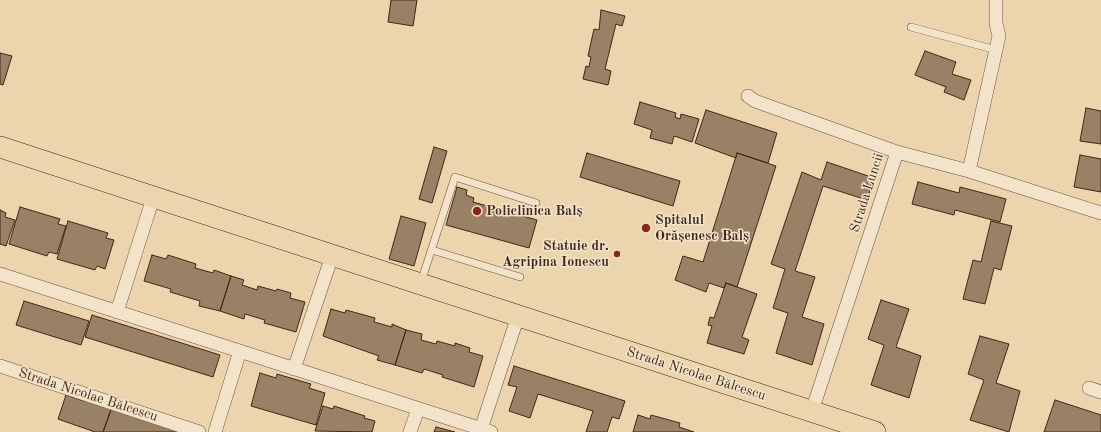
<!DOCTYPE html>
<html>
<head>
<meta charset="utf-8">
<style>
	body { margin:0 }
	canvas { display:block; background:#ecd4ad }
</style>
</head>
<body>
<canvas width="1101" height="432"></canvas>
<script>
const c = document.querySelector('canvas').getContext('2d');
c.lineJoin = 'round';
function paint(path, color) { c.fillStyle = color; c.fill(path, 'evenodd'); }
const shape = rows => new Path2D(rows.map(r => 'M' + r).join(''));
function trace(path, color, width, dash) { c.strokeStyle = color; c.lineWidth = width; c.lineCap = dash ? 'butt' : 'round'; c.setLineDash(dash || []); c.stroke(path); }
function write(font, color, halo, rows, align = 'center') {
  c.font = font + ' "Old Standard TT",serif'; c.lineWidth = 3; c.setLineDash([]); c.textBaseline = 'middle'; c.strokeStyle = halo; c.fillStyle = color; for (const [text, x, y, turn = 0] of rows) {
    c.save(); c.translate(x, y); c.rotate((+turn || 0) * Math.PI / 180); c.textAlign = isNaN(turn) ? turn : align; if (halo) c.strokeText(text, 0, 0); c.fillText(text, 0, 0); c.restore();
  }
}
const building = shape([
	[391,0,417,0,413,26,388,22,391,0],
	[601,10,625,16,622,26,616,24,605,69,611,71,608,85,583,79,586,66,589,67,591,57,588,56,594,29,599,30,601,10],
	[925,51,956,62,952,74,971,80,964,100,944,92,946,87,915,75,925,51],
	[0,53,12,56,3,85,0,84,0,53],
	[640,102,676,113,675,117,680,119,681,114,699,119,692,142,674,136,672,144,650,138,652,130,634,124,640,102],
	[1086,108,1101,111,1101,144,1080,141,1086,108],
	[706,110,777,133,768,163,737,153,736,158,695,143,706,110],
	[434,147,447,151,432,203,419,199,434,147],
	[587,153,680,181,673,206,580,177,587,153],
	[737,153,776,166,737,287,726,283,724,288,709,283,706,292,675,280,683,256,703,262,737,153],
	[1080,155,1101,159,1101,192,1074,187,1080,155],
	[827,162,874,178,867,200,823,186,795,271,815,277,802,317,824,324,812,365,776,353,788,313,773,308,785,269,771,264,802,172,821,180,827,162],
	[918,182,959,193,960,187,1006,199,1000,222,955,210,954,215,912,204,918,182],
	[457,187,467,190,466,195,474,198,473,202,537,220,529,248,446,225,457,187],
	[20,207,60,219,58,224,66,226,57,254,49,252,47,256,9,244,20,207],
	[0,210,6,213,5,217,15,220,6,246,0,244,0,210],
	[401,216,426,223,414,266,389,259,401,216],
	[68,221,108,233,106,238,114,240,105,269,97,266,95,270,57,259,68,221],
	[991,221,1012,226,1001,270,994,268,985,304,963,299,973,260,981,262,991,221],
	[152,255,166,259,168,255,196,264,195,268,213,273,214,270,231,276,220,311,199,306,200,301,170,292,171,289,144,281,152,255],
	[231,276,244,280,242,285,257,290,258,286,276,291,277,289,291,293,290,298,305,302,296,332,264,323,265,320,245,314,244,319,220,311,231,276],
	[726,283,757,294,742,337,749,340,744,354,707,343,712,326,708,325,710,317,714,318,726,283],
	[881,300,909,309,896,347,921,356,909,398,871,385,884,345,868,339,881,300],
	[24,301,89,321,81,345,16,325,24,301],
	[331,309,345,313,346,310,375,318,374,322,392,327,392,324,406,330,395,365,377,360,379,356,323,336,331,309],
	[92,315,220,355,213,377,85,337,92,315],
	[406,330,422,334,421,340,436,344,437,341,455,346,455,343,470,348,469,352,483,356,474,387,442,377,443,375,424,369,422,373,395,365,406,330],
	[980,336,1009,344,996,383,1020,391,1009,432,970,420,984,380,968,374,980,336],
	[514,366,625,401,619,419,612,417,607,432,586,432,593,411,538,394,530,418,509,411,517,387,508,385,514,366],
	[260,373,276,378,277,374,311,384,309,388,325,393,316,425,251,406,260,373],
	[66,395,84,401,84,398,112,407,103,432,95,432,58,419,66,395],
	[1055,400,1101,415,1101,432,1044,432,1055,400],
	[323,406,333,409,334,406,365,416,364,418,375,421,372,432,315,431,323,406],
	[112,407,183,432,103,432,112,407],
	[638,415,650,419,651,415,680,423,679,427,694,432,633,432,638,415],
	[436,427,455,432,434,432,436,427]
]);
const service = shape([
	[911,27,996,50],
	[432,250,520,277],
	[421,282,455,177,536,203]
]);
const minor = shape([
	[748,96,755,101,897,152,969,171,1101,213],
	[969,171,999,36,996,23,996,0],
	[0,274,491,432],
	[117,312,153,198],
	[0,366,199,432],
	[294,369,332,256],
	[1089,388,1101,392],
	[812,411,897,152],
	[481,429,518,316],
	[215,432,240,351],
	[410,432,418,409]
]);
const primary = shape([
	[0,147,875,432]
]);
const markers = [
	[477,211,5,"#8f2418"],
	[646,228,5,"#8f2418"],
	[617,254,4,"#8f2418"]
];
const streetNames = [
	["Strada Luncii",867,193,-72],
	["Strada Nicolae Bălcescu",696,374,18],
	["Strada Nicolae Bălcescu",88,395,18]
];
const poiNames = [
	["Policlinica Balș",486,211],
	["Spitalul",655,220],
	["Orășenesc Balș",655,236],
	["Statuie dr.",609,246,"right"],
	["Agripina Ionescu",609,262,"right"]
];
paint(building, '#998165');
trace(building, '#402716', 1);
trace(service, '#6b523c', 8);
trace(minor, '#6b523c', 14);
trace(primary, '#402716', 22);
trace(service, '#f3e3ca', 7);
trace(minor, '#f3e3ca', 13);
trace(primary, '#ecd4ad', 21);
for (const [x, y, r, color] of markers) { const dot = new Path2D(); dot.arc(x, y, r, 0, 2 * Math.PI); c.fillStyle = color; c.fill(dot); trace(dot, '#f3e3ca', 1.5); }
write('14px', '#402716', '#f3e3ca', streetNames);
write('bold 14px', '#402716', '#f3e3ca', poiNames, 'left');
</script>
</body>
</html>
